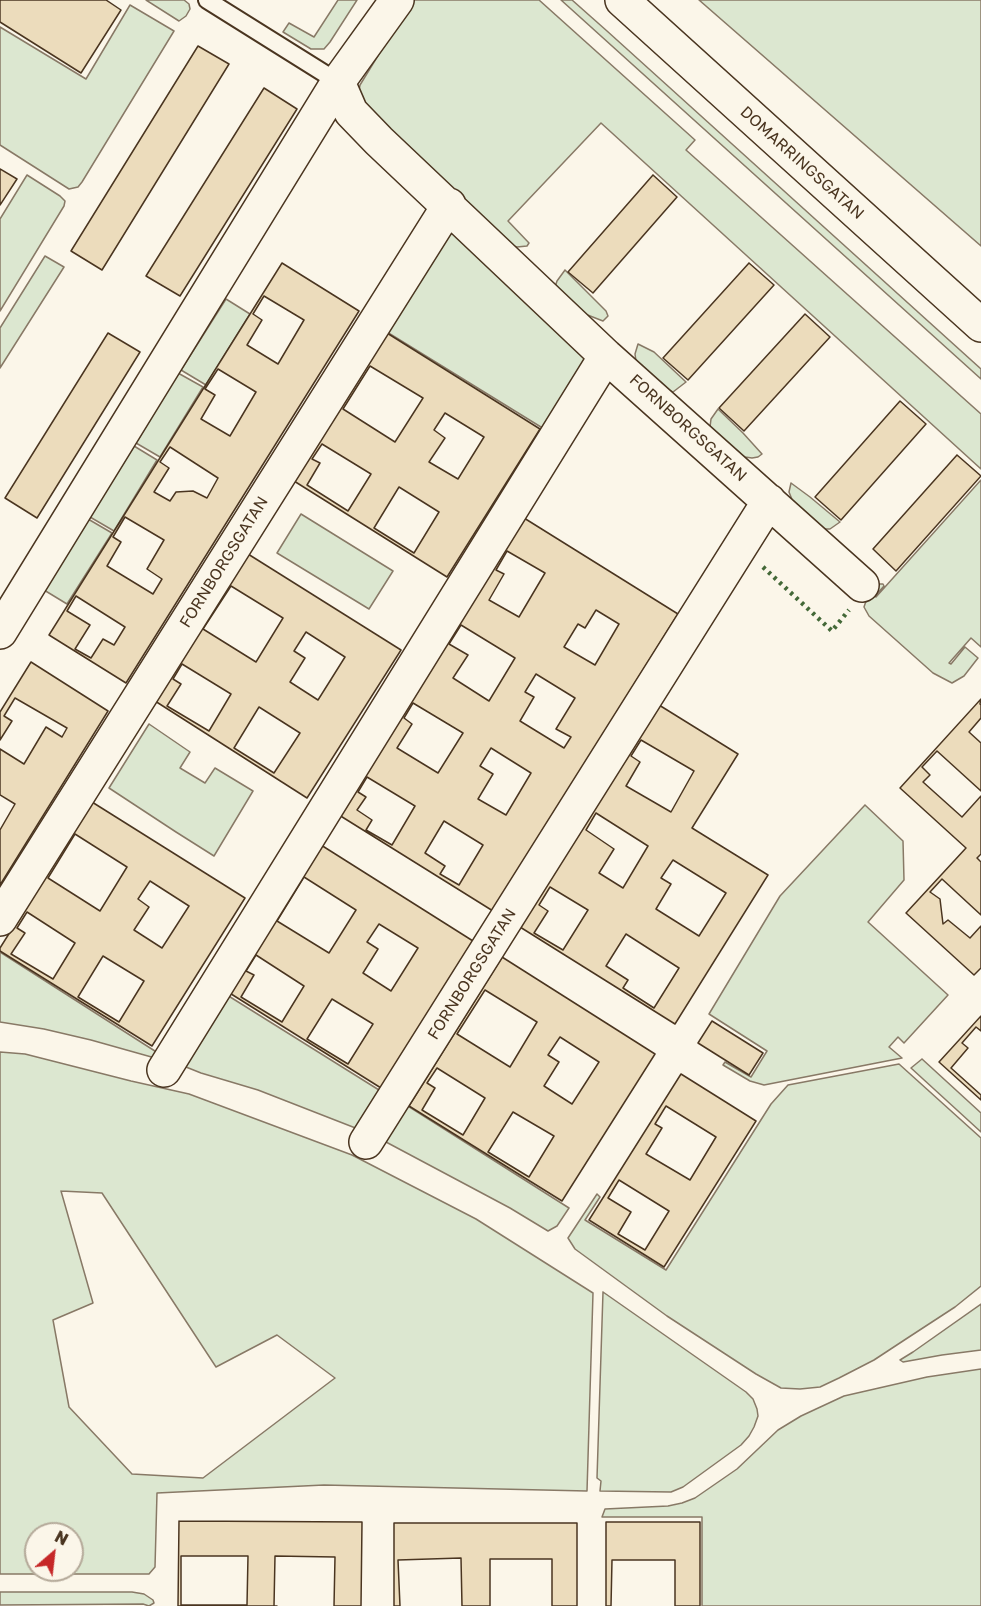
<!DOCTYPE html>
<html>
<head>
<meta charset="utf-8">
<style>
	body { margin:0 }
	#map { position:relative; width:981px; height:1606px; overflow:hidden; background:#fbf6e9; font-family:"Golos Text",sans-serif }
	canvas { display:block }
	.north { position:absolute; left:24px; top:1522px; width:60px; height:60px; box-sizing:border-box; background:#fbf6e9; border:2px solid #b4a999; border-radius:50%; rotate:28deg; font-size:16px; font-weight:700; line-height:24px; text-align:center; color:#4a3520 }
	.north::after { content:''; display:block; margin:auto; width:21px; height:27px; background:#c62828; clip-path:polygon(50% 0,100% 100%,50% 72%,0 100%) }
</style>
</head>
<body>
<div id="map">
<canvas width="981" height="1606"></canvas>
<div class="north">N</div>
</div>
<script>
const c = document.querySelector('canvas').getContext('2d');
c.lineJoin = 'round';
function paint(path, color) { c.fillStyle = color; c.fill(path, 'evenodd'); }
const shape = rows => new Path2D(rows.map(r => 'M' + r).join(''));
function trace(path, color, width, dash) { c.strokeStyle = color; c.lineWidth = width; c.lineCap = dash ? 'butt' : 'round'; c.setLineDash(dash || []); c.stroke(path); }
function write(font, color, halo, rows, align = 'center') {
  c.font = font + ' "Golos Text",sans-serif'; c.lineWidth = 4.5; c.setLineDash([]); c.textBaseline = 'middle'; c.strokeStyle = halo; c.fillStyle = color; for (const [text, x, y, turn = 0] of rows) {
    c.save(); c.translate(x, y); c.rotate((+turn || 0) * Math.PI / 180); c.textAlign = isNaN(turn) ? turn : align; if (halo) c.strokeText(text, 0, 0); c.fillText(text, 0, 0); c.restore();
  }
}
const green = shape([
	[146,0,184,0,189,4,190,9,186,16,179,21,146,0],
	[338,0,357,0,330,42,324,49,311,49,283,32,289,23,314,37,338,0],
	[412,0,539,0,695,140,686,150,981,414,981,469,601,123,508,221,529,243,527,246,517,247,510,245,364,110,359,90,360,85,412,0],
	[561,0,572,0,607,31,981,369,981,379,561,0],
	[699,0,981,0,981,246,699,0],
	[130,5,174,31,82,182,78,187,69,189,0,145,0,27,86,79,130,5],
	[27,175,60,196,65,201,64,206,0,311,0,219,27,175],
	[450,231,593,360,549,432,382,329,450,231],
	[45,256,64,267,0,368,0,328,45,256],
	[565,270,606,311,608,316,603,321,585,314,555,287,557,281,565,270],
	[226,299,250,314,206,385,181,370,226,299],
	[638,344,654,352,686,382,673,392,665,389,636,361,635,354,638,344],
	[178,373,203,387,160,457,136,443,178,373],
	[718,409,743,433,762,454,758,457,752,458,745,457,738,454,717,436,710,427,711,419,718,409],
	[134,446,157,460,114,531,90,517,134,446],
	[981,480,981,647,971,638,949,663,951,664,965,647,978,658,964,676,952,683,933,673,869,616,864,607,867,598,877,584,883,584,884,586,875,596,876,597,981,480],
	[791,483,810,497,840,522,830,529,821,529,793,502,789,492,791,483],
	[301,514,393,571,369,609,277,553,301,514],
	[88,519,112,533,67,604,44,590,88,519],
	[149,724,190,752,180,768,205,783,215,768,253,791,214,856,176,832,109,788,149,724],
	[865,805,903,841,904,880,868,922,948,995,904,1043,898,1037,889,1047,902,1058,764,1085,750,1081,723,1065,725,1062,751,1077,767,1051,709,1014,780,896,865,805],
	[0,952,158,1053,155,1058,91,1040,44,1029,0,1022,0,952],
	[219,990,387,1095,358,1129,258,1090,201,1073,186,1067,181,1060,219,990],
	[0,1052,25,1054,131,1081,189,1094,352,1155,476,1219,593,1293,587,1491,324,1485,157,1493,155,1567,149,1574,0,1574,0,1052],
	[61,1191,102,1193,216,1367,277,1335,335,1378,203,1478,132,1474,69,1407,53,1320,93,1303,61,1191],
	[36,1534,72,1534,72,1570,36,1570,36,1534],
	[922,1059,981,1113,981,1132,911,1068,922,1059],
	[899,1064,981,1138,981,1286,955,1307,909,1337,874,1360,839,1378,820,1387,800,1389,781,1388,756,1374,667,1316,575,1249,568,1238,597,1194,600,1197,585,1220,666,1270,771,1104,788,1085,899,1064],
	[400,1101,569,1208,557,1226,548,1231,510,1208,386,1142,381,1138,400,1101],
	[603,1292,746,1392,753,1399,757,1409,758,1416,754,1427,749,1436,741,1445,683,1487,671,1492,600,1491,601,1481,597,1478,603,1292],
	[981,1304,981,1350,942,1355,903,1362,900,1360,913,1352,981,1304],
	[981,1369,981,1606,702,1606,702,1517,602,1517,605,1509,668,1506,682,1503,695,1498,737,1469,778,1430,801,1416,844,1396,927,1377,981,1369],
	[0,1592,132,1592,144,1594,153,1600,154,1603,149,1606,143,1604,0,1605,0,1592]
]);
const building = shape([
	[0,0,106,0,121,10,81,73,0,22,0,0],
	[198,46,229,64,102,270,71,251,198,46],
	[264,88,297,109,180,296,146,276,264,88],
	[0,169,17,179,0,205,0,169],
	[653,175,677,197,593,293,568,272,653,175],
	[282,263,359,311,126,683,49,635,282,263],
	[264,296,304,320,278,364,247,345,262,320,253,314,264,296],
	[218,369,256,392,230,436,201,419,215,395,205,389,218,369],
	[170,447,218,478,207,498,193,491,176,492,170,501,154,492,169,468,160,462,170,447],
	[125,517,164,540,147,569,162,579,153,594,107,566,121,542,113,537,125,517],
	[76,596,125,627,114,645,103,639,91,658,75,649,90,625,67,611,76,596],
	[749,263,774,285,688,380,663,358,749,263],
	[805,314,830,337,744,431,719,408,805,314],
	[108,333,140,352,37,518,5,498,108,333],
	[387,333,540,429,447,577,294,481,387,333],
	[370,366,423,398,395,442,343,409,370,366],
	[445,413,484,437,458,479,429,462,445,438,434,430,445,413],
	[322,444,371,474,348,511,307,485,320,463,312,459,322,444],
	[399,487,439,512,414,553,374,528,399,487],
	[900,401,926,424,841,520,815,497,900,401],
	[957,455,981,476,896,571,873,549,957,455],
	[524,518,678,614,493,911,339,815,524,518],
	[507,551,545,573,519,617,489,600,504,574,496,570,507,551],
	[596,610,619,624,595,665,564,647,578,624,585,628,596,610],
	[461,625,515,658,489,701,453,678,468,655,449,644,461,625],
	[536,674,575,698,556,729,571,737,564,748,520,721,534,697,525,692,536,674],
	[413,703,463,733,438,773,397,748,412,724,404,718,413,703],
	[491,748,531,773,506,815,478,799,493,774,480,766,491,748],
	[367,777,415,806,392,845,366,830,372,820,357,810,366,797,358,792,367,777],
	[444,821,483,845,459,885,440,874,445,866,425,853,444,821],
	[248,554,401,650,307,798,155,701,248,554],
	[231,586,283,618,256,662,203,629,231,586],
	[306,632,345,657,318,700,290,682,305,658,294,651,306,632],
	[182,664,231,694,209,731,167,706,181,684,173,679,182,664],
	[259,707,300,733,274,773,234,748,259,707],
	[31,662,108,711,0,885,0,830,15,804,0,795,0,749,24,764,46,727,62,737,67,728,15,698,4,716,12,721,0,740,0,712,31,662],
	[981,699,980,704,981,705,981,718,969,732,981,743,981,791,937,751,922,767,930,775,923,782,962,817,981,796,981,854,977,858,981,862,981,915,942,879,930,892,940,899,943,924,948,920,970,938,981,926,981,968,974,975,906,913,966,848,900,788,981,699],
	[659,705,738,754,692,828,768,875,675,1024,520,927,659,705],
	[641,740,694,771,671,812,626,786,640,762,631,756,641,740],
	[596,813,648,846,623,888,599,873,614,849,586,830,596,813],
	[673,860,726,893,699,936,656,909,671,884,661,878,673,860],
	[550,887,588,910,563,950,534,933,548,911,539,905,550,887],
	[626,934,679,968,654,1008,623,988,628,980,606,966,626,934],
	[92,802,245,898,152,1046,0,951,0,948,92,802],
	[75,834,127,867,100,911,48,878,75,834],
	[150,881,189,906,162,948,134,930,149,907,138,899,150,881],
	[27,912,75,943,53,979,11,954,25,933,17,928,27,912],
	[103,956,144,981,119,1022,78,997,103,956],
	[321,845,473,941,381,1088,228,992,321,845],
	[304,877,356,910,329,953,277,921,304,877],
	[379,924,418,948,391,991,363,973,378,949,367,942,379,924],
	[256,955,304,986,282,1022,241,997,254,975,246,971,256,955],
	[332,999,373,1024,348,1064,307,1039,332,999],
	[502,957,655,1054,562,1201,409,1106,502,957],
	[485,990,537,1022,510,1067,457,1034,485,990],
	[560,1037,599,1062,572,1104,544,1086,559,1062,548,1055,560,1037],
	[437,1068,485,1098,463,1135,422,1110,435,1088,427,1083,437,1068],
	[513,1112,554,1136,529,1177,488,1152,513,1112],
	[981,1016,981,1031,976,1027,962,1043,968,1048,951,1068,981,1095,981,1100,939,1062,981,1016],
	[712,1021,763,1053,749,1075,698,1043,712,1021],
	[681,1074,756,1121,664,1267,589,1220,681,1074],
	[666,1106,716,1137,690,1180,646,1154,662,1128,655,1124,666,1106],
	[619,1180,669,1211,645,1250,618,1234,631,1212,608,1198,619,1180],
	[179,1521,362,1522,361,1606,334,1606,335,1557,275,1556,274,1606,277,1606,178,1606,179,1521],
	[181,1556,248,1556,247,1605,181,1605,181,1556],
	[606,1522,700,1522,700,1606,675,1606,675,1560,612,1560,611,1606,606,1606,606,1522],
	[394,1523,577,1523,577,1606,552,1606,552,1559,490,1559,490,1606,462,1606,461,1558,398,1560,400,1606,394,1606,394,1523]
]);
const service = shape([
	[207,0,338,82]
]);
const minor = shape([
	[338,82,351,112,379,141,606,356,862,585],
	[0,632,338,82,397,0],
	[0,919,449,205],
	[164,1070,606,356],
	[366,1142,769,501]
]);
const tertiary = shape([
	[622,0,981,325]
]);
const hedge = shape([
	[763,567,832,631,849,610]
]);
const streetNames = [
	["DOMARRINGSGATAN",802,163,42],
	["FORNBORGSGATAN",688,428,42],
	["FORNBORGSGATAN",224,562,-58],
	["FORNBORGSGATAN",472,974,-58]
];
paint(green, '#dce7d0');
trace(green, '#887966', 1.5);
paint(building, '#ecdcbc');
trace(building, '#4a3520', 1.5);
trace(service, '#4a3520', 20);
trace(minor, '#4a3520', 36);
trace(tertiary, '#4a3520', 36);
trace(service, '#fbf6e9', 16);
trace(minor, '#fbf6e9', 33);
trace(tertiary, '#fbf6e9', 33);
trace(hedge, '#436837', 4.5, [3, 4.5]);
write('16px', '#4a3520', '#fbf6e9', streetNames);
</script>
</body>
</html>
